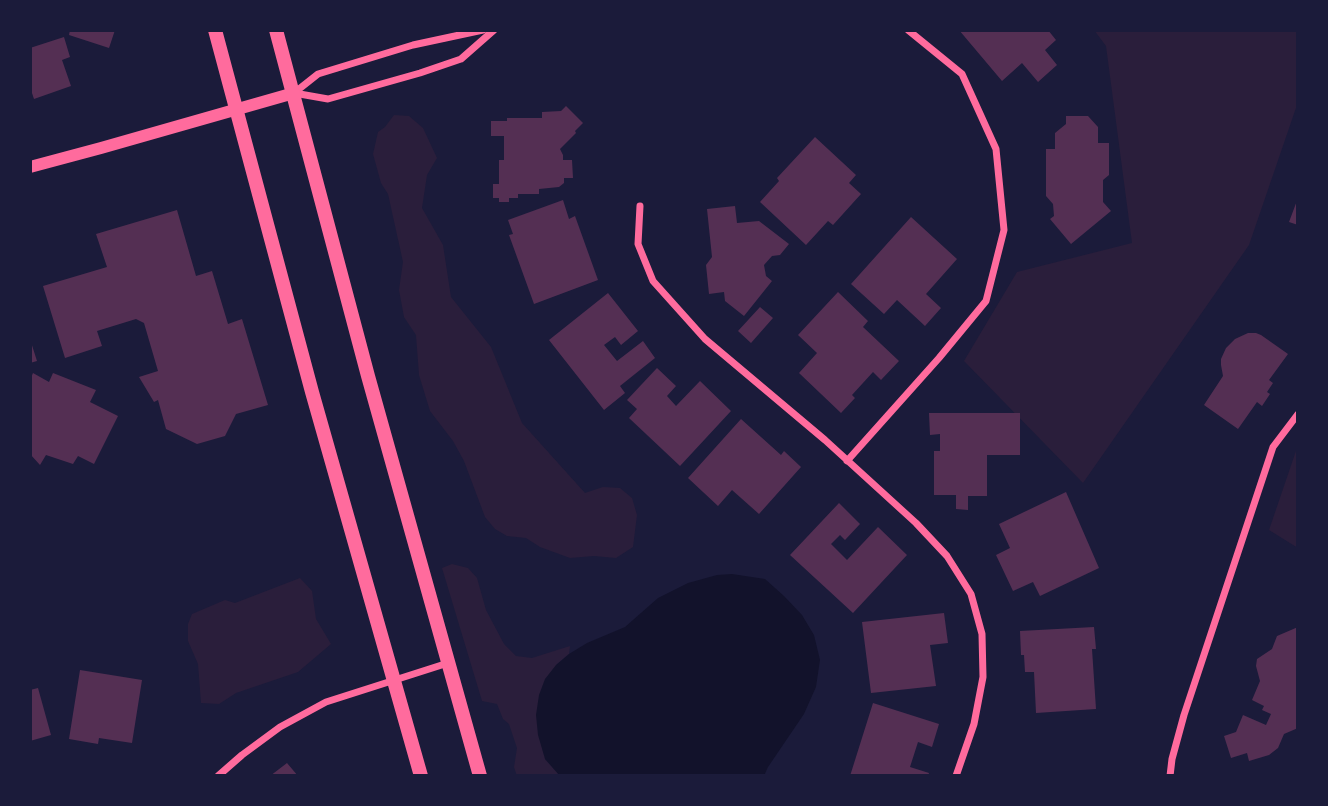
<!DOCTYPE html>
<html>
<head>
<meta charset="utf-8">
<style>
	body { margin:0 }
	#map { position:relative; width:1328px; height:806px; overflow:hidden; background:#1b1b3a; font-family:"Public Sans",sans-serif }
	canvas { display:block }
	.frame { position:absolute; inset:0; border:32px solid #1b1b3a; pointer-events:none }
</style>
</head>
<body>
<div id="map">
<canvas width="1328" height="806"></canvas>
<div class="frame"></div>
</div>
<script>
const c = document.querySelector('canvas').getContext('2d');
c.lineJoin = 'round';
function paint(path, color) { c.fillStyle = color; c.fill(path, 'evenodd'); }
const shape = rows => new Path2D(rows.map(r => 'M' + r).join(''));
function trace(path, color, width, dash) { c.strokeStyle = color; c.lineWidth = width; c.lineCap = dash ? 'butt' : 'round'; c.setLineDash(dash || []); c.stroke(path); }
const green = shape([
	[1094,30,1298,30,1298,102,1249,245,1083,483,964,361,1017,272,1132,243,1106,46],
	[394,115,409,116,423,128,437,158,427,175,422,208,443,245,451,297,491,347,522,423,585,493,603,487,620,488,632,498,637,515,633,547,616,558,594,556,570,558,540,547,526,538,507,536,495,529,485,517,464,461,453,441,430,411,419,375,416,335,404,317,399,290,403,262,388,194,381,183,373,154,378,132,385,127],
	[1298,445,1298,548,1269,530],
	[452,564,468,568,477,578,486,610,504,644,516,656,532,658,570,646,569,654,556,665,545,759,560,776,517,776,514,767,517,748,509,724,503,719,497,704,482,701,442,568],
	[300,578,312,591,316,619,331,644,298,672,236,693,219,704,201,703,198,664,188,641,188,624,192,614,225,600,235,603]
]);
const water = shape([
	[732,574,765,579,784,596,802,615,814,635,820,660,816,687,804,714,768,767,764,776,560,776,545,759,538,735,536,715,539,695,545,679,556,665,569,654,587,643,625,627,658,598,688,583,717,575]
]);
const building = shape([
	[70,30,115,30,109,48,69,35],
	[959,30,1048,30,1056,40,1045,50,1057,65,1038,82,1022,63,1002,81],
	[64,37,70,57,62,60,71,86,34,99,30,87,30,48],
	[566,106,583,123,575,131,576,133,560,149,563,155,563,160,572,160,573,178,564,178,564,183,559,187,539,189,539,194,518,194,518,198,509,198,509,202,499,202,499,198,493,198,493,184,499,184,499,160,504,160,504,136,491,136,491,121,507,121,507,118,542,118,542,112,561,111],
	[1066,116,1088,116,1098,127,1098,143,1109,143,1109,175,1103,180,1103,202,1111,211,1071,244,1050,219,1054,216,1053,204,1046,196,1046,149,1055,149,1055,133,1066,124],
	[815,137,856,175,849,183,861,194,833,225,828,221,806,245,760,202,779,181,777,178],
	[1298,198,1298,225,1289,222],
	[563,200,569,219,575,216,598,280,534,304,509,235,513,234,508,220],
	[735,206,737,223,759,221,789,244,780,255,772,256,764,265,766,276,772,281,744,316,725,301,724,292,709,294,706,265,712,257,707,209],
	[177,210,196,276,212,271,228,324,242,319,268,405,236,414,225,436,197,444,166,429,158,400,154,402,139,377,158,371,144,323,136,319,97,331,102,346,65,358,43,286,107,267,96,234],
	[911,217,957,259,926,294,941,308,925,326,897,300,884,314,851,284],
	[838,292,868,321,863,327,899,361,881,380,873,372,852,395,855,398,841,413,799,373,817,353,798,335],
	[608,293,638,331,621,345,615,337,604,345,617,361,643,341,655,358,620,386,625,393,604,410,549,340],
	[760,307,773,318,751,343,738,331],
	[1248,333,1256,333,1261,335,1288,354,1269,380,1273,383,1267,392,1270,394,1262,406,1257,402,1238,429,1204,405,1223,376,1221,365,1221,359,1226,348,1235,339],
	[30,339,37,361,30,363],
	[657,368,676,386,667,396,676,406,700,381,731,411,680,466,629,418,637,409,627,400],
	[33,373,49,382,53,373,96,390,90,402,118,416,94,464,78,456,73,464,46,455,40,465,30,454,30,380],
	[929,413,1020,413,1020,455,987,455,987,496,968,496,968,510,956,509,956,495,934,495,934,451,940,451,940,434,930,435],
	[741,419,781,455,784,451,801,467,759,514,732,490,718,506,688,478],
	[1066,492,1099,568,1040,596,1033,582,1013,591,996,555,1010,548,999,524],
	[839,503,860,524,845,540,840,535,831,544,847,560,878,527,907,555,853,613,790,555],
	[944,613,948,643,930,645,936,686,871,693,862,622],
	[1094,627,1096,649,1092,649,1096,709,1036,713,1034,672,1025,672,1024,655,1021,655,1020,631],
	[1298,627,1298,728,1284,734,1278,748,1269,755,1249,761,1247,753,1231,758,1224,736,1236,732,1243,715,1266,725,1271,714,1262,710,1264,706,1252,700,1260,681,1256,666,1257,659,1272,649,1277,636],
	[80,670,142,680,132,743,99,738,98,744,69,739],
	[38,688,51,735,30,741,30,690],
	[873,703,939,724,932,747,918,742,910,767,929,773,928,776,850,776],
	[287,763,298,776,270,776]
]);
const minor = shape([
	[294,93,328,99,420,73,461,59,494,30],
	[294,93,318,74,413,45,483,30],
	[640,206,638,244,653,281,705,339,825,440,916,523,947,556,971,594,982,634,983,677,974,724,956,776],
	[847,461,939,358,986,301,1004,230,996,149,962,74,908,30],
	[218,776,242,755,280,727,326,702,448,663],
	[1170,776,1172,759,1184,715,1273,447,1298,414]
]);
const tertiary = shape([
	[30,167,101,148,294,93]
]);
const secondary = shape([
	[215,30,312,392,421,776],
	[276,30,368,376,480,776]
]);
paint(green, '#2a1e3b');
paint(water, '#12122b');
paint(building, '#542f53');
trace(minor, '#ff6b9d', 7);
trace(tertiary, '#ff6b9d', 12);
trace(secondary, '#ff6b9d', 14);
</script>
</body>
</html>
